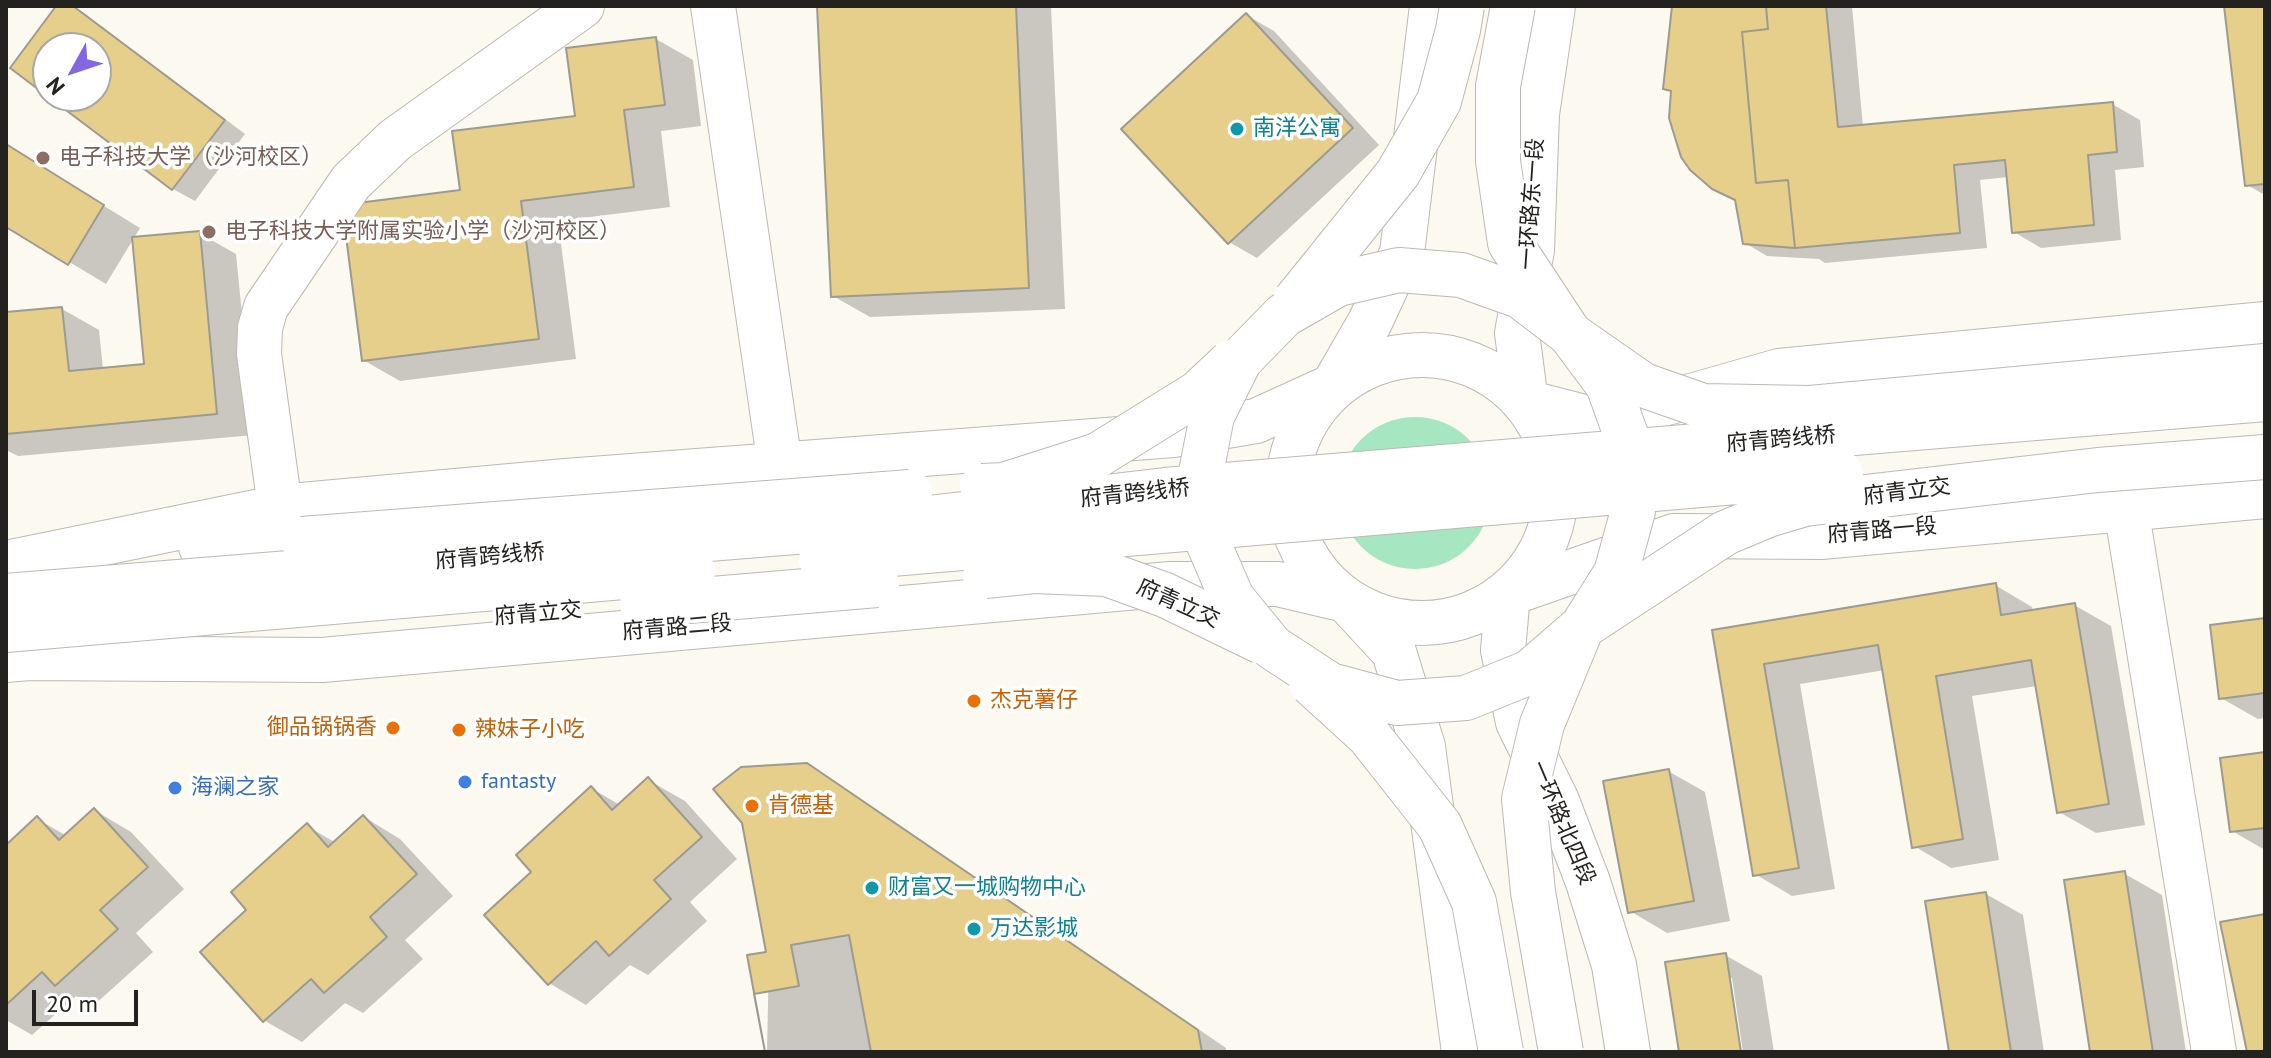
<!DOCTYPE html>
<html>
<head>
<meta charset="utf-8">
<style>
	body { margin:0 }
	#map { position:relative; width:2271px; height:1058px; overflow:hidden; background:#fcf9f0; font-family:"PT Sans",sans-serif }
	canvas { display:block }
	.frame { position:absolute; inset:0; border:8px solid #23221f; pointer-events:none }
	.north { position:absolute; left:32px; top:32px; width:80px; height:80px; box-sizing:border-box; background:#fff; border:2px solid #a7a7a5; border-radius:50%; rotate:230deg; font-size:22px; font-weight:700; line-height:32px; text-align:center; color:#23221f }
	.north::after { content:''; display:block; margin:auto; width:28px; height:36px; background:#8366e1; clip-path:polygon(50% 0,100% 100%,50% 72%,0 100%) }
	.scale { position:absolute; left:32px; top:990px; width:106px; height:36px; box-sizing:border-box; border:4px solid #23221f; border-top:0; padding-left:10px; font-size:24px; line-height:28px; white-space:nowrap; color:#23221f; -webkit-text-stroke:6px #fff; paint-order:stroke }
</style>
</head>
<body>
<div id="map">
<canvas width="2271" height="1058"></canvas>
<div class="frame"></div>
<div class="north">N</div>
<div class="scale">20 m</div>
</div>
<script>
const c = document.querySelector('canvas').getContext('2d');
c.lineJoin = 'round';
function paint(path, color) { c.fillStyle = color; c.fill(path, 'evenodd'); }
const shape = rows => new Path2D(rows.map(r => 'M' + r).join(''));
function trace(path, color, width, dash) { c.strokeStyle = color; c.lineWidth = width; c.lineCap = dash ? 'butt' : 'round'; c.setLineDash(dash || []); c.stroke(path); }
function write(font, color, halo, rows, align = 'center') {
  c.font = font + ' "PT Sans","Noto Sans SC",sans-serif'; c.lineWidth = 7; c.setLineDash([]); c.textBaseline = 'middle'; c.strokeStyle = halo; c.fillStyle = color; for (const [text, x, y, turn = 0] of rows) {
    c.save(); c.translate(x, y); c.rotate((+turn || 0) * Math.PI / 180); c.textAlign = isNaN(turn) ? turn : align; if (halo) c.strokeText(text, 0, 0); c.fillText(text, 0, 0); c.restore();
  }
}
const green = shape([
	'1339 493a76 76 0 1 1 152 0a76 76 0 1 1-152 0Z'
]);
const shadow = shape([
	[59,6,72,6,84,13,245,134,195,201,173,189,50,96,96,96,96,48,48,48,48,94,13,68],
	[819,6,1051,6,1065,309,870,317,833,296],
	[1674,6,1852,6,1863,127,2112,104,2140,120,2144,167,2115,170,2121,240,2041,248,2014,232,2008,177,1980,180,1987,248,1825,263,1819,259,1767,256,1745,243,1737,201,1673,93,1665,88],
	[2226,6,2265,6,2265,195,2247,185],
	[1246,15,1274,31,1379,145,1257,258,1229,242],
	[656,39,693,60,701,126,661,131,670,207,558,221,576,359,400,381,363,360,462,192,577,118],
	[6,146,140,228,106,284,6,224],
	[199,233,236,254,254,435,18,456,6,450,6,314,62,309,99,330,103,370,146,366],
	[1995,585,2032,607,2033,612,2074,605,2111,626,2145,825,2096,833,2059,812,2037,686,1972,696,1999,860,1951,868,1914,846,1885,670,1800,684,1835,889,1792,896,1755,874,1714,632],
	[2265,620,2265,718,2258,719,2221,698],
	[2265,754,2265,850,2232,831],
	[806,765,835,781,1226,1048,1226,1052,767,1052,769,954],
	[1668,771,1705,792,1730,921,1667,933,1630,911],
	[648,780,685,801,737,859,690,902,707,921,648,975,630,965,586,1005,549,983,534,872,591,788,620,805],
	[94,810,131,832,184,889,136,933,153,952,93,1006,76,996,32,1035,6,1020,6,847,37,819,67,836],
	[364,817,400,839,453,896,405,940,423,959,363,1013,345,1003,302,1042,265,1021,203,952,249,910,307,826,336,843],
	[2125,874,2162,895,2186,1052,2092,1052],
	[1986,894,2023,915,2044,1052,1951,1052],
	[1725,955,1762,976,1774,1052,1743,1052,1732,978,1728,978,1739,1052,1681,1052]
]);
const building = shape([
	[56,6,73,6,225,120,172,190,10,68,56,6],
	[48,48,96,48,96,96,48,96,48,48],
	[817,6,1016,6,1029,288,831,297,817,6],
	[1672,6,1766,6,1768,29,1742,32,1756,183,1788,180,1795,248,1743,244,1735,200,1712,189,1690,170,1681,157,1669,118,1671,91,1663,89,1672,6],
	[1766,6,1826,6,1838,127,2113,102,2117,152,2088,155,2094,225,2012,233,2005,160,1954,165,1960,233,1795,248,1788,180,1756,183,1742,32,1768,29,1766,6],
	[2224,6,2265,6,2265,184,2245,186,2224,6],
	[1246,13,1353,128,1228,244,1121,129,1246,13],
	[656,37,665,105,624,110,634,187,521,201,539,339,362,361,342,205,460,190,452,131,575,116,566,48,656,37],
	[6,144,104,205,68,265,6,227,6,144],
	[200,231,217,414,6,434,6,312,62,307,69,371,144,364,132,237,200,231],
	[1996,583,2001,615,2075,603,2109,804,2057,813,2031,660,1936,676,1963,839,1912,848,1878,645,1764,664,1799,868,1753,876,1712,630,1996,583],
	[2265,618,2265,693,2219,699,2210,625,2265,618],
	[2265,752,2265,828,2230,832,2220,758,2265,752],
	[807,763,1198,1030,1202,1052,765,1052,747,955,766,952,742,823,713,789,741,767,807,763],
	[1669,769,1694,901,1628,913,1603,781,1669,769],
	[648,777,702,837,654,880,671,899,609,956,596,941,548,985,484,915,531,872,516,855,591,786,612,810,648,777],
	[94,808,148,867,100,910,118,929,55,986,42,972,6,1005,6,845,37,816,59,840,94,808],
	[363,815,417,874,370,917,387,937,324,993,311,979,263,1022,200,952,246,910,231,892,307,823,328,847,363,815],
	[2125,871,2153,1052,2090,1052,2064,880,2125,871],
	[1986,892,2011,1052,1949,1052,1925,901,1986,892],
	[2265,914,2265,1052,2247,1052,2220,922,2265,914],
	[849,935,871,1052,765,1052,754,994,799,986,791,945,849,935],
	[1726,953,1741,1052,1679,1052,1665,962,1726,953]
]);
const minor = shape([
	[713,6,780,465],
	[280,507,259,354,260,328,266,307,351,182,395,140,582,6],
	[2126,508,2214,1052]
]);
const major = shape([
	[1553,6,1537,114,1532,250,1517,333,1526,402,1596,420,1649,408,1779,371,2265,324],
	'1288 489a134 134 0 1 1 268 0a134 134 0 1 1-268 0Z',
	[201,547,302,539],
	[6,563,280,507,566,481,1173,435,1256,421,1333,386,1370,322,1402,253,1432,6],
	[6,660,29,658,322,660,1171,584,1278,584,1346,600,1394,652,1423,747,1464,1052],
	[1628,1052,1614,965,1588,882,1557,801,1518,722,1503,650,1508,594,1674,536,1821,537,2265,496]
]);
const majorBridge = shape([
	[1513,6,1498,86,1498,161,1510,243,1570,334,1643,385,1703,406,1810,408,2265,366],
	[1295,301,1398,173,1439,101,1458,30,1462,6],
	[982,486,1004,485,1098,455,1198,393,1231,362],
	[302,539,910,492],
	[821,560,1841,473],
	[985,576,1034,571,1107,574,1165,595,1262,642],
	[6,596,844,528,1165,490,2265,399],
	[642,605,877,585],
	[6,630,693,571],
	[1311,683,1369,736,1440,826,1474,902,1501,1052],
	[1561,1052,1533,892,1524,799,1542,724,1582,627,1616,573,1633,511,1630,446,1608,385,1570,334,1520,296,1461,275,1399,270,1338,284,1284,315,1240,360,1212,416,1200,478,1207,540,1232,598,1272,647,1330,685,1397,703,1466,698,1530,672,1582,627,1725,533,1768,515,1805,504,2098,470,2265,457]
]);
const markers = [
	[1237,129,8,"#0f9aa8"],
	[43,158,8,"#8d6e63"],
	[209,232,8,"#8d6e63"],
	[974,701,8,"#e8710a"],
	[393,728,8,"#e8710a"],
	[459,730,8,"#e8710a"],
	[465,782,8,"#3f7fe0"],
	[175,788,8,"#3f7fe0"],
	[752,806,8,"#e8710a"],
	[872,888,8,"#0f9aa8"],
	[974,929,8,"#0f9aa8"]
];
const cultureNames = [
	["南洋公寓",1253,129],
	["财富又一城购物中心",888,888],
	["万达影城",990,929]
];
const educationNames = [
	["电子科技大学（沙河校区）",59,158],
	["电子科技大学附属实验小学（沙河校区）",225,232]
];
const streetNames = [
	["一环路东一段",1532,204,-86],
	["府青跨线桥",1781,440,-5],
	["府青立交",1907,492,-7],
	["府青跨线桥",1135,494,-6],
	["府青路一段",1882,531,-5],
	["府青跨线桥",490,557,-5],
	["府青立交",1178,604,24],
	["府青立交",538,614,-5],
	["府青路二段",677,628,-5],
	["一环路北四段",1562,823,67]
];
const foodNames = [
	["杰克薯仔",990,701],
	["御品锅锅香",377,728,"right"],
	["辣妹子小吃",475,730],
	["肯德基",768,806]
];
const shopNames = [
	["fantasty",481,782],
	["海澜之家",191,788]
];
paint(green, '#a6e7c1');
paint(shadow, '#0003');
paint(building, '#e6cf8b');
trace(building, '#9d9a91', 2);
trace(minor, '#bcb9b1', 46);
trace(major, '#bcb9b1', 46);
trace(minor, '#fff', 44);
trace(major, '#fff', 44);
trace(majorBridge, '#bcb9b1', 46, []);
trace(majorBridge, '#fff', 44);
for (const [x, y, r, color] of markers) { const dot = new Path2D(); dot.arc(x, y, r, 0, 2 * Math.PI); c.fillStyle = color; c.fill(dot); trace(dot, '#fff', 3); }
write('22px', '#0d838f', '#fff', cultureNames, 'left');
write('22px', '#785e54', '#fff', educationNames, 'left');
write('22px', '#23221f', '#fff', streetNames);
write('22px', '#c56008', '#fff', foodNames, 'left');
write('22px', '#366cbe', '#fff', shopNames, 'left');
</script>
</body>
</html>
